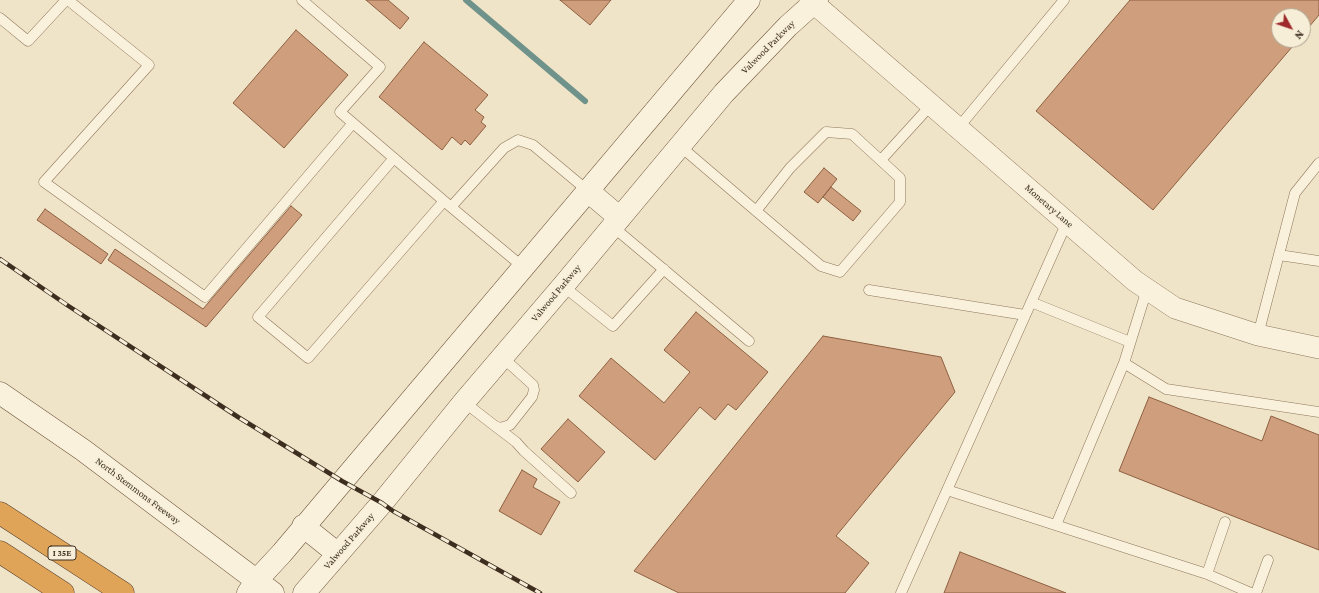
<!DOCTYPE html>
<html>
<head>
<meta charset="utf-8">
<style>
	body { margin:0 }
	#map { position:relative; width:1319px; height:593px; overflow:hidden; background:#f0e4c8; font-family:"Crimson Pro",serif }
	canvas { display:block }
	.north { position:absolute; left:1271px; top:8px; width:40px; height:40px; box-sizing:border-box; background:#f7eed8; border:1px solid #ada18e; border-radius:50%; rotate:130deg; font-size:11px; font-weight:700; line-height:16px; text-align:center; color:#3d2e20 }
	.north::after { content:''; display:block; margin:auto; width:14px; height:18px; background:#9e2a2b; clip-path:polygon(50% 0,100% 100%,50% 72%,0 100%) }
</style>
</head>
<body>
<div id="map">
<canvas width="1319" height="593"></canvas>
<div class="north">N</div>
</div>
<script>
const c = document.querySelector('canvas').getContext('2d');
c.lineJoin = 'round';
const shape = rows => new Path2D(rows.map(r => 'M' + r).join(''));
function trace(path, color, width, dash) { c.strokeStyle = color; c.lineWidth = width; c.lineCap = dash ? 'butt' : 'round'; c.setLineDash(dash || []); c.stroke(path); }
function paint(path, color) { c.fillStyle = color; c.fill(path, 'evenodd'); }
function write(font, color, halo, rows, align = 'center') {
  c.font = font + ' "Crimson Pro",serif'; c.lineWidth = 3; c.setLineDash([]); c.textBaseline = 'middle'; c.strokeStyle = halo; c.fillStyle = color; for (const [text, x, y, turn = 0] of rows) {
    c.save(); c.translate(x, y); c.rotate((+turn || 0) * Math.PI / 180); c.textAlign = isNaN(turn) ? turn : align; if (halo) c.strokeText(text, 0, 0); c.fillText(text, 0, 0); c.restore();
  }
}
const stream = shape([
	[466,0,585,101]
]);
const building = shape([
	[366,0,388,0,409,18,400,29,366,0],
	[560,0,611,0,590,25,560,0],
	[1130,0,1319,0,1319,15,1303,34,1303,16,1279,16,1279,40,1298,40,1153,210,1036,111,1130,0],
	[296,30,348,75,284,148,233,103,296,30],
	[424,42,488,95,475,110,484,117,481,122,486,126,470,145,465,140,461,145,452,137,442,150,379,97,424,42],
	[824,168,837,179,818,203,804,192,824,168],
	[831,187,861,211,853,221,823,197,831,187],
	[291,206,302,215,206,327,108,260,115,249,203,309,291,206],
	[45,209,108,254,101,264,37,220,45,209],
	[696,312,768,372,736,410,728,404,715,420,700,407,655,460,579,396,611,358,664,403,690,372,664,350,696,312],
	[823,336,941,357,955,392,836,536,869,563,845,593,679,593,634,571,823,336],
	[1149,397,1262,441,1271,416,1319,435,1319,550,1119,471,1149,397],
	[568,419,605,452,578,482,541,449,568,419],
	[522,470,537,479,533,487,560,502,541,535,499,511,522,470],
	[960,552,1066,593,944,593,960,552]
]);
const service = shape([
	[68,0,149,65,44,182,205,297,353,123],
	[302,0,380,67,340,112,451,207,504,148,518,140,533,145,588,191],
	[0,18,28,41,66,0],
	[959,127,1064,0],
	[680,146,742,199,821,266,840,272,900,202,900,178,852,134,826,132,790,168,756,211],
	[394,158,258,317,308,358,444,201],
	[881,160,931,105],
	[451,207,523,267],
	[612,226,749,341],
	[1279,255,1319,261],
	[563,286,613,326,664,269],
	[1147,289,1124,363,1166,389,1319,412],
	[869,290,1025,315],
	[1031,302,1130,342],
	[1258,335,1295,193,1319,163],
	[464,402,495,426,500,428,510,425,532,397,534,390,533,385,502,357],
	[495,426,516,442,524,451,571,493],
	[947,490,1207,574,1251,593],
	[1056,525,1124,363],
	[1207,574,1225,522],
	[901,593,1067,222],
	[1256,593,1268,560]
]);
const minor = shape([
	[810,0,1135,281,1175,308,1258,335,1319,348]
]);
const secondary = shape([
	[588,191,620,218],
	[0,393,83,450,273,593],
	[303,526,338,554],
	[248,593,257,580,282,553,749,0],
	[304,593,382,503,464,402,563,286,724,93,788,26,817,0]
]);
const motorway = shape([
	[0,513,123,593],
	[0,552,63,593]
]);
const rail = shape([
	[0,259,67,305,238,417,342,481,382,503,393,511,540,593]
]);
const shields = [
	[62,553,28]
];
const shieldNames = [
	["I 35E",62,553]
];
const streetNames = [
	["Valwood Parkway",768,47,-45],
	["Monetary Lane",1049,206,41],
	["Valwood Parkway",556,293,-50],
	["North Stemmons Freeway",138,491,37],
	["Valwood Parkway",349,541,-49]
];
trace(stream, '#6f938a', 6);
paint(building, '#cf9f7d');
trace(building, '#8d5f41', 1);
trace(service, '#8d765c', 11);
trace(minor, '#8d765c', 22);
trace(secondary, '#6f573f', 23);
trace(motorway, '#5b4430', 23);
trace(service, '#faf1dc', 10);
trace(minor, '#faf1dc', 21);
trace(secondary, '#faf1dc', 22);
trace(motorway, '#e0a458', 22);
trace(rail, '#3d2e20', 4.5);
trace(rail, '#f7eed8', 3, [9]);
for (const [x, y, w] of shields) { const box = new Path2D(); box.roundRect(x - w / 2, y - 7, w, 14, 3); c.fillStyle = '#f7eed8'; c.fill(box); trace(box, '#3d2e20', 1); }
write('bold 9px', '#3d2e20', null, shieldNames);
write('10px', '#3d2e20', '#f7eed8', streetNames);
</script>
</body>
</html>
